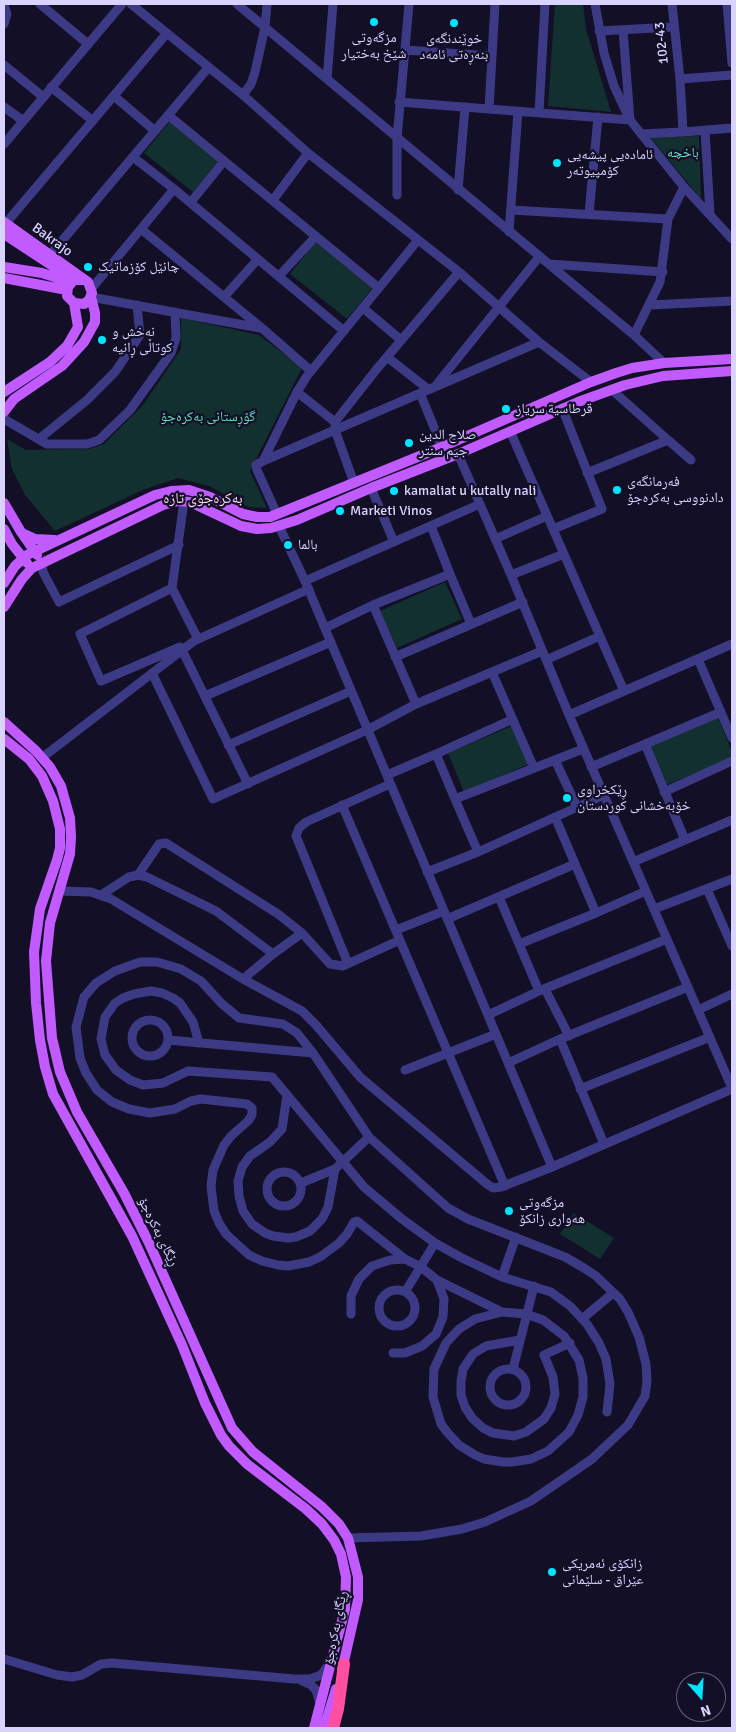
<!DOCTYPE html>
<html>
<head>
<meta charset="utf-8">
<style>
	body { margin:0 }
	#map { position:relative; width:736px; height:1732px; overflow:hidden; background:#130f26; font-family:Signika,sans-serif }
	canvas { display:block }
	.frame { position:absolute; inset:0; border:5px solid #d9d4ff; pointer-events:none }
	.north { position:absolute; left:676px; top:1672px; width:50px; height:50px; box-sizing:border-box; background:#130f26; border:1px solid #625e7d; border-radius:50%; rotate:161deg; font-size:14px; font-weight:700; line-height:20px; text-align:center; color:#d9d4ff }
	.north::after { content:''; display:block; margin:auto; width:18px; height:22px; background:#00e5ff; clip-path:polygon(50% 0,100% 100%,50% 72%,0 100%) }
</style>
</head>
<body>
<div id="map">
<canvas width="736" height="1732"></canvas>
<div class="frame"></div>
<div class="north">N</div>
</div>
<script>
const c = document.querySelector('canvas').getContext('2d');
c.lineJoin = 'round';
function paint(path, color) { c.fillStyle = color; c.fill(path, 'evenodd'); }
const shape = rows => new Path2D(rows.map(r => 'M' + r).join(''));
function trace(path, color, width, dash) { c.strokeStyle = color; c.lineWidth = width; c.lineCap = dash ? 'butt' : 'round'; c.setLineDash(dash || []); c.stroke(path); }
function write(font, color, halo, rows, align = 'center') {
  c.font = font + ' Signika,"Noto Naskh Arabic",sans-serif'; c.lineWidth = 4.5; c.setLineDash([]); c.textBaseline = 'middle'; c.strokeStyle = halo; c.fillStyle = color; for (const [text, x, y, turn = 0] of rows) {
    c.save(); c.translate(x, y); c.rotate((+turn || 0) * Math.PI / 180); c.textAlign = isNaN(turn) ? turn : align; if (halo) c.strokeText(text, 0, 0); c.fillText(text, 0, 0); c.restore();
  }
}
const green = shape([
	[555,4,583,4,586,29,611,112,548,106],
	[170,121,219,160,193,192,144,153],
	[699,136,701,199,651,138],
	[316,241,373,287,347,319,290,274],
	[181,318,259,335,302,368,250,471,267,508,248,507,209,486,178,478,145,489,55,531,25,495,12,469,7,439,26,450,89,449,104,444,143,405,181,349],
	[445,582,462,619,397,648,380,611],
	[718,718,732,752,732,758,666,785,650,746],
	[512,726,529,764,464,792,448,753],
	[574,1213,614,1238,600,1259,560,1234]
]);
const minor = shape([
	[40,4,88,44],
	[131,4,243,95,308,153,459,272,539,342,591,382],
	[237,4,634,335,664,363],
	[595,4,604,53,614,86,630,120,684,187,732,239],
	[672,4,680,79],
	[727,4,732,63],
	[4,5,7,14,4,24],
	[599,31,673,27],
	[405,50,491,56],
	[4,65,42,96],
	[327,79,333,4],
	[51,87,93,121],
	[243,95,251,84,255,72,265,27,267,4],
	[114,96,155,131],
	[399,102,630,120,623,30],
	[4,107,22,120],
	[489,109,495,4],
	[539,112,545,4],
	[168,115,379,288],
	[705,130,710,214],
	[683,132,680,79,732,75],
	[641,134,683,132,732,128],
	[4,144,122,4],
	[133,157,174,189,344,331],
	[458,190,465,107],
	[397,195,397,138,409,4],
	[273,200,308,153],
	[191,202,224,161],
	[511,210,668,219],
	[589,214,598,117],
	[6,223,167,33],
	[141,229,263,329,311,371],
	[509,232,518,111],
	[50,255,208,68],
	[549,264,663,272],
	[279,276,316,236],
	[92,288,174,189],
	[91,297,260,328],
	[224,297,258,259],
	[650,305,732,301],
	[363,308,401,340],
	[634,335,660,282,668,219,684,187],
	[387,357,428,389],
	[437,384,539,257],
	[297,392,335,422],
	[420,393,442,447],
	[4,419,47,444,87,444,99,440,130,410,171,353,176,338,175,312],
	[510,431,624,691],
	[39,439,87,400,115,372,140,335,137,305],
	[668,440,691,460],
	[458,454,511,575,569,715,732,1088],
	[263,461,297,392,307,376,418,240],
	[587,473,668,440,612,390],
	[354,483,335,430,335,422,376,370,459,272],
	[371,488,394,542],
	[184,501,172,588,198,639],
	[277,514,257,470,256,465,263,461,539,342],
	[279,526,305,581,552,1167],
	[553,529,602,509,562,408],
	[495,539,547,516],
	[42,562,43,572,59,602,179,545],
	[450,574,471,624],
	[511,575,564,554],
	[305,581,480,504],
	[172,588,80,634,101,681,180,647],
	[373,605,450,574,431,526],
	[325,628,373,605,416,704,542,651],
	[182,650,248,784],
	[395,657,523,602],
	[698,659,732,738],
	[546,660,600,636],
	[492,672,534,768],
	[152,673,213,799,367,730,416,704],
	[205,696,331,642],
	[569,715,732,644],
	[645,744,685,840],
	[228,745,351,691],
	[43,757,194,641,309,589],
	[555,760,577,807],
	[591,767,721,712],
	[387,775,436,754],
	[664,792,732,761],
	[455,799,436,754,513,719],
	[342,805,505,1186],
	[555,817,596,913],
	[478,852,604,795],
	[633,862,732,820],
	[427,872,478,852,455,799,583,749],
	[138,875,159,844,166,843,278,914,302,933],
	[707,889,732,946],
	[59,891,91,892,111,899,243,979,302,1011,316,1025,360,1077,487,1184,493,1188,501,1187,552,1167,732,1089],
	[101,895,129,877,138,875,147,877,216,911,273,954],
	[499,897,519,944],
	[654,909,732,879],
	[447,919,575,864],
	[396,930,444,911],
	[343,966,400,940],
	[243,979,273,954,302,933,330,964,343,966,347,961,296,836,299,828,306,822,390,784],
	[545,989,569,1036],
	[539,991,667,939],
	[698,1010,732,994],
	[488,1015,539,991,519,944,596,913,646,891],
	'132 1038a18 18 0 1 1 36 0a18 18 0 1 1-36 0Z',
	[168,1040,313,1053],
	[199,1043,193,1022,180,1003,173,998,162,993,151,991,134,994,123,998,115,1003,105,1017,101,1039,105,1055,116,1070,130,1080,143,1085,163,1083,188,1071,272,1077,364,1187,402,1219,435,1243,462,1258,502,1277,551,1292,570,1306,587,1324,599,1343,606,1359,610,1384,607,1412],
	[508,1063,560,1039],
	[405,1070,496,1034],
	[580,1089,710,1037],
	[287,1095,282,1129,270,1142,250,1156,242,1167,238,1181,239,1196,243,1211,252,1224,265,1233,273,1236,288,1238,296,1237,310,1231,322,1219,328,1207,335,1169,369,1137],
	[604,1144,560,1039,688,987],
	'267 1189a17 17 0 1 1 34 0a17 17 0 1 1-34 0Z',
	[301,1183,335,1169],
	[502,1277,516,1237],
	'379 1308a18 18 0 1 1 36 0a18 18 0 1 1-36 0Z',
	[405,1292,435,1243],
	[351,1314,351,1296,359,1279,372,1266,390,1260,405,1259],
	[582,1319,613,1293],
	[520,1340,486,1346,473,1354,463,1369,461,1381,461,1395,465,1407,472,1418,483,1428,493,1433,514,1436,526,1432,544,1419,551,1408,555,1394,553,1377,544,1355,570,1343],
	[393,1353,405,1353,422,1346,436,1334,443,1317,444,1299,437,1280],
	'490 1387a18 18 0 1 1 36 0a18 18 0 1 1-36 0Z',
	[513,1369,534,1286],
	[348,1538,421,1536,462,1529,485,1522,531,1501,592,1459,628,1425,645,1396,647,1381,646,1364,639,1337,628,1312,620,1299,596,1276,584,1268,565,1257,468,1219,448,1208,369,1137,313,1053,297,1033,283,1024,239,1018,221,1003,201,981,181,969,157,962,140,962,115,971,96,983,84,997,76,1027,80,1058,86,1073,97,1090,112,1102,129,1109,150,1113,175,1109,191,1101,201,1099,247,1104,252,1108,252,1115,248,1121,231,1136,224,1145,213,1170,211,1186,214,1211,219,1223,226,1234,249,1255,262,1261,278,1265,288,1266,309,1262,320,1257,339,1243,347,1234,354,1222,357,1221,405,1259,421,1267,437,1280,502,1312,526,1314,543,1320,564,1336,579,1360,583,1378,583,1397,578,1415,569,1432,548,1451,531,1459,512,1462,503,1462,484,1459,475,1455,459,1445,447,1432,441,1424,433,1397,434,1369,446,1343,459,1329,475,1319,502,1312],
	[4,1659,57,1675,72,1677,82,1675,101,1664,112,1663,294,1679,310,1679,321,1675,330,1663],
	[302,1681,311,1685,316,1690,320,1704]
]);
const major = shape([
	[4,222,88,282,92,293,89,300,84,304,74,303,67,296,68,287,74,280,85,280],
	[4,234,68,276],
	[4,267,42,273,70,282],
	[4,278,67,290],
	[4,392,50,362,67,346,78,327,74,303],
	[4,412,14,399,62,366,84,342,95,322,95,313,91,297],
	[4,503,21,532,37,555],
	[4,529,12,544,27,563],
	[22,533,35,539,55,540],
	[4,583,15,566,27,555,155,495,171,491,189,490,210,497,243,514,257,517,270,517,442,447,591,382,616,373,632,368,664,363,732,359],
	[4,607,22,579,32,568,163,505,178,501,190,502,241,526,257,529,271,528,297,520,371,488,458,454,578,402,625,385,663,376,732,371],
	[4,722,36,751,50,767,61,786,70,818,71,837,70,854,50,923,46,961,52,1038,60,1072,77,1112,124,1193,149,1243,232,1428,253,1452,322,1507,339,1524,348,1538,358,1577,358,1600,342,1670],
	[4,739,29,759,42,776,53,801,60,829,60,848,57,860,40,909,34,952,36,1003,40,1040,45,1067,53,1094,132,1236,182,1345,205,1403,221,1435,229,1446,247,1464,306,1509,322,1524,334,1540,341,1554,346,1577,345,1609,314,1728],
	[324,1728,336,1689]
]);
const highway = shape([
	[333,1728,338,1709,344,1664]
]);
const markers = [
	[374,22,5,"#00e5ff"],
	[454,23,5,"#00e5ff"],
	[557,163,5,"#00e5ff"],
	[88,267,5,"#00e5ff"],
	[102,340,5,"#00e5ff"],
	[506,409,5,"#00e5ff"],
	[409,443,5,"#00e5ff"],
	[617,490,5,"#00e5ff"],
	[394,491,5,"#00e5ff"],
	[340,511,5,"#00e5ff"],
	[288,545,5,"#00e5ff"],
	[567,798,5,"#00e5ff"],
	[509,1211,5,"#00e5ff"],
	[552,1572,5,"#00e5ff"]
];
const poiNames = [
	["مزگەوتی",374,38,"center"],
	["شێخ بەختیار",374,54,"center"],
	["خوێندنگەی",454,39,"center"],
	["بنەڕەتی ئامەد",454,55,"center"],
	["ئامادەیی پیشەیی",567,155],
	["کۆمپیوتەر",567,171],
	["چانێل کۆزماتیک",98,267],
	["نەخش و",112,332],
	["کوتاڵی ڕانیە",112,348],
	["قرطاسية سرياز",516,409],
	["صلاح الدين",419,435],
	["جيم سنتر",419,451],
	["فەرمانگەی",627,482],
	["دادنووسی بەکرەجۆ",627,498],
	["kamaliat u kutally nali",404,491],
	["Marketi Vinos",350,511],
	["بالما",298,545],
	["ڕێکخراوی",577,790],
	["خۆبەخشانی کوردستان",577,806],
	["مزگەوتی",519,1203],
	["هەواری زانکۆ",519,1219],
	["زانکۆی ئەمریکی",562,1564],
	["عێراق - سلێمانی",562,1580]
];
const streetNames = [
	["102-43",662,43,-96],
	["Bakrajo",52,240,36],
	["ڕێگای بەکرەجۆ",158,1232,64],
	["ڕێگای بەکرەجۆ",336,1628,-79]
];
const parkNames = [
	["باخچە",683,153],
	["گۆڕستانی بەکرەجۆ",208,417]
];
const neighbourhoodNames = [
	["بەکرەجۆی تازە",203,499]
];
paint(green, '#12302f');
trace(minor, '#3d3a85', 9);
trace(major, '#c25bff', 10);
trace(highway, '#ff4fa3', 12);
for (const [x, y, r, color] of markers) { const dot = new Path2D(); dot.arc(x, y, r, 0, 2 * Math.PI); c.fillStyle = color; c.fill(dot); trace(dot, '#130f26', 2); }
write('14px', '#d9d4ff', '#130f26', poiNames, 'left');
write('14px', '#d9d4ff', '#130f26', streetNames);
write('14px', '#5fe0c0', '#130f26', parkNames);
write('15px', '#ffd6f0', '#130f26', neighbourhoodNames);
</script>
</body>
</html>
